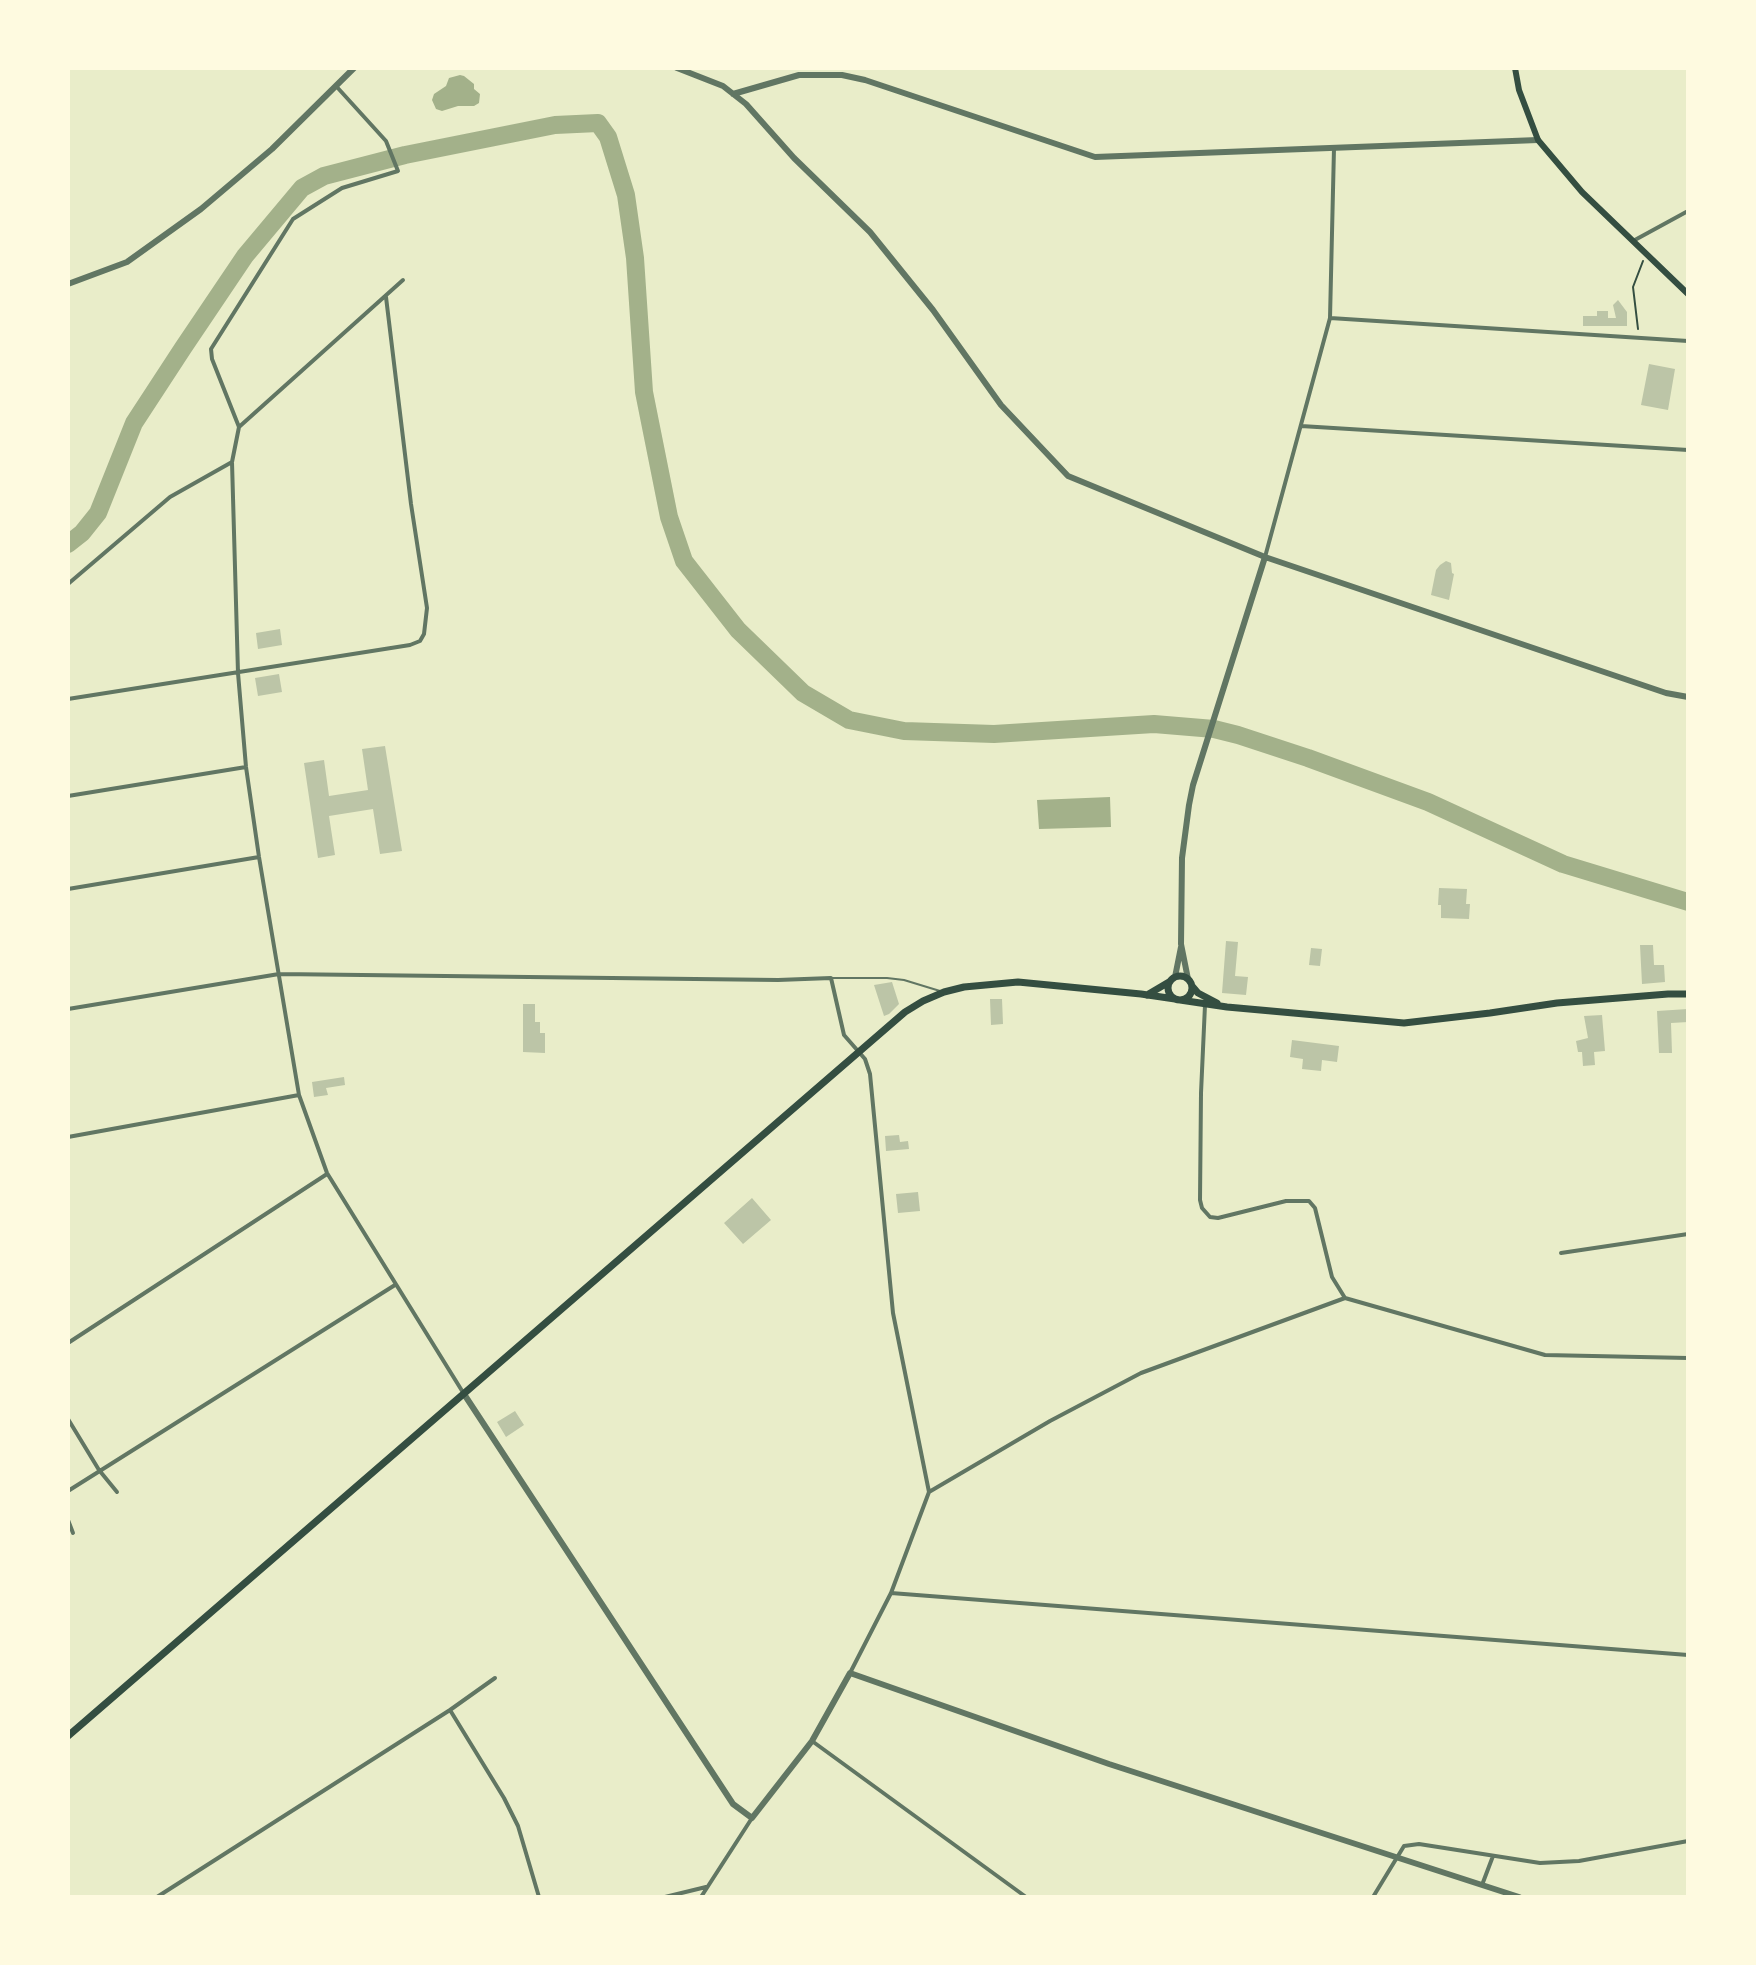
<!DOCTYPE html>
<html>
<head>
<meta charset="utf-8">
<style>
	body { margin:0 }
	#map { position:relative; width:1756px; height:1965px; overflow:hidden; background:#e9edc9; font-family:Helvetica,sans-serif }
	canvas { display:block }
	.frame { position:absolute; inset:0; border:70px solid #fefae0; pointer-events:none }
</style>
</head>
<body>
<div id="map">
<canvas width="1756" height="1965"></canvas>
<div class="frame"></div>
</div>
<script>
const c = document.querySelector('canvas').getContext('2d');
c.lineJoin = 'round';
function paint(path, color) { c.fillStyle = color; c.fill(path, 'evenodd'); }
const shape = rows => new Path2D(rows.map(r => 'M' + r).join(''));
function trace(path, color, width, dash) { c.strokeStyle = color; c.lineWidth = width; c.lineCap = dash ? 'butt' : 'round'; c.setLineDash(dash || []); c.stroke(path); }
const water = shape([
	[460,75,464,76,474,84,474,89,480,94,479,103,474,106,458,106,442,111,436,109,432,100,434,94,446,86,449,78],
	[1110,797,1111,827,1039,829,1037,800]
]);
const river = shape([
	[68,544,82,533,98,513,134,423,183,348,245,256,302,188,324,176,405,155,555,125,598,123,608,137,626,195,635,258,644,392,669,517,684,561,738,630,803,693,849,720,904,731,994,734,1154,724,1214,729,1238,735,1308,758,1428,802,1563,864,1688,902]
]);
const building = shape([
	[1618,300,1627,312,1627,326,1583,326,1583,316,1597,316,1597,311,1608,311,1608,318,1616,318,1613,305],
	[1649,364,1675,369,1668,410,1641,405],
	[1446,561,1451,563,1452,573,1454,574,1449,600,1431,595,1436,570,1440,565],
	[280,629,282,645,258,649,256,633],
	[279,674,282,692,258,696,255,678],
	[385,746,402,851,380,854,373,809,329,816,335,855,318,858,304,763,324,760,329,796,368,790,362,749],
	[1439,888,1467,889,1466,904,1470,904,1469,919,1441,918,1441,905,1438,905],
	[1226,941,1238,942,1235,976,1248,977,1246,995,1222,993],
	[1640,945,1653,945,1654,965,1664,965,1665,982,1642,984],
	[1311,948,1322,949,1320,966,1309,965],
	[892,982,899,1004,889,1014,884,1016,874,985],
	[990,999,1002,999,1003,1024,991,1025],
	[523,1004,535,1004,535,1022,540,1022,540,1033,545,1033,545,1053,523,1052],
	[1688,1009,1688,1022,1671,1023,1672,1053,1659,1053,1657,1011],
	[1602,1015,1605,1051,1594,1052,1595,1065,1583,1066,1582,1052,1578,1052,1576,1041,1588,1038,1584,1016],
	[1292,1040,1339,1046,1337,1062,1322,1060,1321,1071,1302,1069,1303,1059,1290,1057],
	[344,1077,345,1085,326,1088,328,1095,314,1097,312,1082],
	[899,1135,900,1142,908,1141,909,1149,886,1151,885,1136],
	[918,1192,920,1211,898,1213,896,1194],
	[752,1198,771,1220,743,1244,724,1223],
	[515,1411,524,1425,506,1437,497,1422]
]);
const path = shape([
	[1638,329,1633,287,1643,261]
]);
const service = shape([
	[832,978,887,978,904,980,940,991]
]);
const minor = shape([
	[336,86,386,141,398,171,342,188,293,219,211,349,212,359,239,427,403,280],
	[1633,241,1688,211],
	[1330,318,1688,341],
	[1301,426,1688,450],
	[239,427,232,462,238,673,246,767,259,857,299,1095,327,1173,464,1394],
	[1265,557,1330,318,1334,148],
	[68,584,170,497,232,462],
	[68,699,410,645,420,641,424,634,427,608,411,504,386,297],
	[68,796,246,767],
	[68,889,259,857],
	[1205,1005,1201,1093,1200,1200,1202,1208,1210,1217,1218,1218,1286,1201,1309,1201,1315,1208,1332,1277,1345,1298],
	[68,1009,279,974,778,980,831,978,844,1035,865,1059,870,1074,893,1313,929,1492,891,1593,850,1673],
	[68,1137,299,1095],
	[1561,1253,1688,1234],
	[68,1343,327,1174],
	[68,1419,99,1470,117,1492],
	[68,1491,395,1285],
	[929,1492,1050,1421,1141,1373,1345,1298,1545,1355,1688,1358],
	[68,1520,73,1533],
	[891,1593,1688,1655],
	[450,1710,504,1798,518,1826,539,1897],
	[812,1741,1026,1897],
	[1482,1885,1493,1856],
	[157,1897,450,1710,495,1678],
	[665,1897,706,1887],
	[701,1897,752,1818],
	[1373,1897,1404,1846,1419,1844,1540,1863,1579,1861,1688,1841]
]);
const tertiary = shape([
	[677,68,723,86,746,104,794,158,870,232,933,310,1001,405,1068,476,1265,557,1666,693,1688,697],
	[733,94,799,75,842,75,865,80,1095,157,1538,140],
	[68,284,127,262,201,209,272,149,354,68],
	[1175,977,1181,947],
	[1188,979,1181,944,1182,858,1189,805,1193,785,1265,557],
	[464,1394,733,1804,752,1818,812,1741,850,1673,1109,1764,1519,1897]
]);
const secondary = shape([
	[1515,68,1519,90,1538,140,1582,192,1688,294]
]);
const trunk = shape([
	'1168 988a12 12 0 1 1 24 0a12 12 0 1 1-24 0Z',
	[1192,986,1198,993,1217,1003],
	[1147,995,1169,982],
	[1180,1000,1227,1007,1404,1023,1490,1013,1557,1003,1668,994,1688,994],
	[68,1736,905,1012,923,1001,944,992,964,987,1018,982,1141,994,1175,999]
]);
paint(water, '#a3b18a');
trace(river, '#a3b18a', 18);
paint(building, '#bcc5a7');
trace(path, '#344e41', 2);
trace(service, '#617663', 2);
trace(minor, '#617663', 4);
trace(tertiary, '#617663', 6);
trace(secondary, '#344e41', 6);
trace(trunk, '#344e41', 7);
</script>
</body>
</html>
